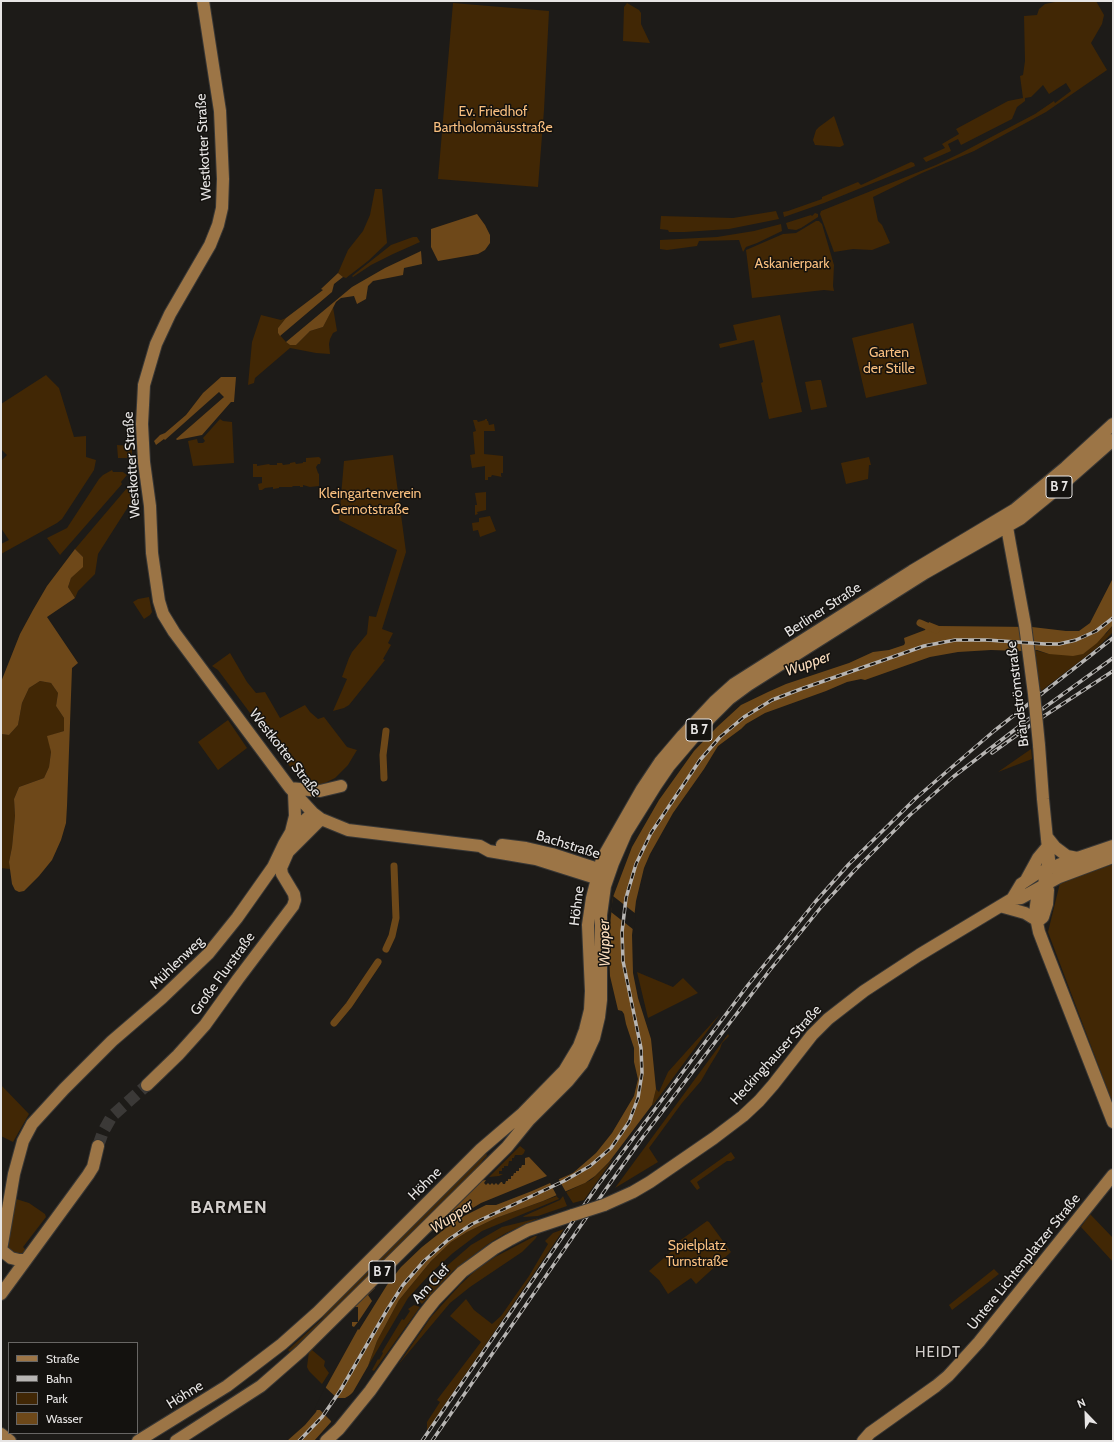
<!DOCTYPE html>
<html>
<head>
<meta charset="utf-8">
<style>
	body { margin:0 }
	#map { position:relative; width:1114px; height:1442px; overflow:hidden; background:#1d1b18; font-family:Cabin,sans-serif }
	canvas { display:block }
	.frame { position:absolute; inset:0; border:2px solid #e7e5e4; pointer-events:none }
	.legend { position:absolute; left:8px; top:1342px; width:130px; height:92px; box-sizing:border-box; background:#14120f; border:1px solid #686664; margin:0; padding:5px 7px; list-style:none; font-size:12px; color:#e7e5e4 }
	.legend li { display:flex; align-items:center; gap:8px; height:20px }
	.legend b { width:20px; border:1px solid #686664 }
	.north { position:absolute; left:1066px; top:1394px; width:40px; height:40px; -webkit-text-stroke:3px #14120f; paint-order:stroke; rotate:337deg; font-size:11px; font-weight:700; line-height:16px; text-align:center; color:#e7e5e4 }
	.north::after { content:''; display:block; margin:auto; width:14px; height:18px; background:#e7e5e4; clip-path:polygon(50% 0,100% 100%,50% 72%,0 100%) }
</style>
</head>
<body>
<div id="map">
<canvas width="1114" height="1442"></canvas>
<div class="frame"></div>
<ul class="legend">
<li><b style="height:5px;background:#9c7546"></b>Straße</li>
<li><b style="height:5px;background:#b7b5b3"></b>Bahn</li>
<li><b style="height:11px;background:#412705"></b>Park</li>
<li><b style="height:11px;background:#6d4819"></b>Wasser</li>
</ul>
<div class="north">N</div>
</div>
<script>
const c = document.querySelector('canvas').getContext('2d');
c.lineJoin = 'round';
function paint(path, color) { c.fillStyle = color; c.fill(path, 'evenodd'); }
const shape = rows => new Path2D(rows.map(r => 'M' + r).join(''));
function trace(path, color, width, dash) { c.strokeStyle = color; c.lineWidth = width; c.lineCap = dash ? 'butt' : 'round'; c.setLineDash(dash || []); c.stroke(path); }
function write(font, color, halo, rows, align = 'center') {
  c.font = font + ' Cabin,sans-serif'; c.lineWidth = 3; c.setLineDash([]); c.textBaseline = 'middle'; c.strokeStyle = halo; c.fillStyle = color; for (const [text, x, y, turn = 0] of rows) {
    c.save(); c.translate(x, y); c.rotate((+turn || 0) * Math.PI / 180); c.textAlign = isNaN(turn) ? turn : align; if (halo) c.strokeText(text, 0, 0); c.fillText(text, 0, 0); c.restore();
  }
}
const green = shape([
	[1060,1,1096,1,1104,15,1102,24,1091,43,1107,70,1046,112,974,151,922,173,873,197,878,221,882,225,890,243,872,250,853,249,834,252,820,214,821,211,936,165,959,154,1035,114,1054,101,1055,103,1071,91,1066,83,1049,94,1043,85,1031,97,1025,98,1025,101,1017,107,1012,119,961,145,958,139,948,144,951,151,926,162,923,158,945,148,942,144,959,134,956,129,1008,101,1023,98,1020,76,1023,75,1025,61,1024,16,1037,15,1039,9,1045,4],
	[453,3,549,11,544,110,538,187,438,179],
	[627,3,639,10,641,13,641,24,650,43,623,41,624,7],
	[834,116,844,145,840,147,815,145,813,140,816,130,819,127],
	[911,162,914,163,915,166,824,203,784,217,783,212,788,211,822,199,822,197,858,182,861,185],
	[375,189,382,189,387,243,368,261,346,278,343,277,338,273,348,250,363,231,370,215],
	[776,211,779,219,729,229,685,232,669,232,668,230,660,229,661,216,733,218],
	[815,213,818,214,818,217,801,228,796,230,788,229,786,223,811,215,812,216],
	[816,221,819,221,822,224,834,265,833,286,834,291,824,290,752,298,746,250,783,234,796,233],
	[781,224,782,231,757,243,746,247,743,252,739,240,699,241,697,246,667,250,660,249,660,240,717,237,754,231],
	[413,237,417,237,420,242,393,254,371,265,353,277,352,276,391,245],
	[333,307,337,331,333,333,330,339,329,344,330,354,316,353,290,348,255,378,254,383,248,385,252,342,261,315,281,320,286,318,278,328,278,333,286,342,290,345,296,345,310,331,323,327],
	[780,315,802,412,769,419,761,383,763,382,754,340,720,348,719,344,737,340,733,325],
	[913,323,927,384,866,398,852,338],
	[46,375,59,388,74,437,86,436,86,457,96,460,94,470,62,519,57,523,1,554,1,544,9,540,1,528,1,461,7,455,1,449,1,404],
	[818,380,821,380,827,407,811,410,805,382],
	[220,419,223,421,232,422,234,463,193,466,188,441,197,439,198,443,203,443,205,441,203,438],
	[485,419,487,419,487,421,488,421,489,425,494,424,495,431,484,431,484,454,503,456,503,473,501,473,501,476,502,477,492,475,491,477,488,477,488,480,485,480,485,466,472,468,470,455,475,454,473,432,476,431,473,420,477,420,478,422,485,420],
	[117,445,132,446,132,455,128,458,118,458],
	[393,455,406,552,382,629,393,633,388,643,391,645,383,659,385,660,349,705,344,708,333,711,347,679,342,677,349,658,352,652,367,634,369,616,376,617,397,550,339,520,344,461],
	[319,457,321,459,320,464,318,464,316,467,318,473,319,474,319,486,310,487,303,485,303,487,300,487,300,486,293,486,292,487,279,487,279,488,273,489,273,487,265,488,262,490,259,490,258,484,262,483,262,477,253,477,253,464,257,464,257,466,269,464,270,465,277,465,277,463,282,463,283,465,290,464,290,463,295,462,296,464,303,463,303,462,306,462,306,458],
	[869,457,871,465,869,465,868,479,846,484,841,463],
	[112,470,113,472,123,472,127,475,121,482,122,484,60,555,47,538,67,528,99,479,103,475],
	[135,482,137,486,138,490,136,506,128,507,98,554,95,574,78,591,75,598,68,587,71,578,83,566,83,557,75,549,127,488,129,489],
	[486,492,486,510,477,512,478,514,475,515,475,505,477,505,475,493],
	[490,516,496,531,480,537,478,530,473,531,472,523,479,522,479,518],
	[149,597,152,612,150,615,144,619,133,602,138,599],
	[1113,625,1113,632,1099,646,1084,658,1041,691,1038,682,1034,650,1049,654,1106,634],
	[230,653,247,682,256,693,265,692,280,718,305,705,310,712,318,719,324,717,347,747,357,750,348,765,335,778,323,784,313,784,304,780,294,772,218,670,212,666],
	[40,681,51,683,58,693,56,706,64,718,64,731,48,736,51,752,49,767,44,778,19,787,14,799,15,816,12,847,9,862,10,869,1,868,1,734,9,735,18,725,22,703,29,688],
	[228,720,247,748,218,770,198,742],
	[1031,749,1032,759,998,772],
	[1113,864,1113,1104,1048,932,1060,883],
	[637,972,673,987,683,978,698,993,648,1018],
	[720,1014,653,1105,652,1105,656,1089,659,1092,668,1072],
	[728,1034,729,1036,722,1043,720,1049,709,1067,701,1081,682,1103,649,1148,658,1162,615,1188],
	[1,1085,29,1114,13,1142,1,1136],
	[520,1146,525,1150,524,1153,522,1155,515,1155,514,1158,512,1158,512,1161,509,1161,508,1166,504,1166,504,1168,502,1168,502,1171,499,1171,499,1174,503,1174,499,1176,489,1177],
	[486,1152,487,1156,483,1160,477,1171,380,1268,374,1262],
	[731,1152,735,1158,731,1161,727,1161,697,1182,700,1188,697,1190,690,1181],
	[613,1159,584,1200,573,1203,566,1192,591,1180],
	[557,1196,559,1199,482,1231,453,1253,431,1273,408,1298,368,1366,377,1341,399,1300,431,1261,451,1242,467,1232,496,1218],
	[563,1196,567,1206,538,1216,523,1217,524,1216,560,1200],
	[16,1199,29,1203,45,1214,46,1217,23,1247,26,1250,25,1254,10,1255,6,1244],
	[1090,1214,1113,1238,1113,1262,1081,1227],
	[539,1218,506,1233,488,1244,453,1271,422,1304,419,1301,418,1298,420,1295,435,1277,437,1278,442,1273,441,1271,471,1245,502,1227],
	[707,1221,709,1222,731,1252,696,1284,691,1278,668,1294,659,1280,649,1271,673,1250,671,1247],
	[564,1229,427,1431,427,1422,440,1402,437,1400,481,1342,450,1316,466,1299,474,1310,492,1324,501,1316,529,1276,548,1244,545,1241,553,1233],
	[535,1236,537,1236,536,1238,522,1252,470,1287,450,1303,398,1365,431,1317,460,1285,476,1270,495,1257],
	[370,1266,376,1272,292,1354,288,1350,322,1319,327,1311],
	[994,1269,999,1274,952,1310,949,1305],
	[414,1305,420,1307,374,1371,372,1370,378,1359,379,1360,383,1353,382,1352,402,1319,404,1320,410,1311,408,1309],
	[314,1346,315,1347,312,1350,325,1361,324,1366,329,1373,322,1384,309,1371,307,1367,309,1351]
]);
const forest = shape([
	[477,214,485,225,490,235,490,243,485,250,478,254,438,261,431,247,431,229],
	[421,251,422,264,404,268,403,275,373,281,368,286,366,299,357,304,354,296,341,298,336,302,323,327,310,331,296,345,290,345,286,342,352,287,385,268],
	[338,273,343,277,334,284,332,292,280,336,278,333,278,328,286,318,323,290,321,289],
	[221,377,236,377,234,402,231,402,202,435,177,440,176,439,224,397,219,392,165,440,164,439,156,445,154,441,160,435,165,433,186,415,203,393],
	[75,549,83,557,83,567,71,578,68,587,75,598,47,617,78,663,72,668,67,806,66,823,61,840,52,860,39,876,24,891,19,892,15,890,12,884,9,862,12,847,15,816,14,799,19,787,44,778,49,767,51,752,47,736,64,731,64,718,56,706,58,693,51,683,40,681,29,688,22,703,18,725,9,735,1,734,1,682,20,634,33,610,47,586],
	[529,1157,547,1176,481,1203,446,1224,444,1221,421,1240,480,1181,486,1180,484,1183,486,1185,488,1183,490,1185,492,1183,494,1185,496,1183,498,1185,501,1182,502,1182,503,1184,505,1184,506,1181,508,1181,508,1179,511,1179,511,1176,513,1176,514,1173,516,1173,516,1171,519,1171,519,1168,521,1168,522,1165,525,1165,525,1158],
	[375,1284,375,1288,368,1295,372,1301,358,1322,354,1327,352,1326,352,1322,358,1322,358,1307,352,1307]
]);
const water = shape([
	[1113,578,1113,625,1097,643,1083,654,1073,656,1049,654,1037,650,1022,651,991,650,958,652,930,657,865,680,861,679,847,682,826,691,765,713,746,724,741,729,718,746,704,769,673,813,650,854,644,868,636,901,632,935,633,973,638,998,651,1039,656,1089,652,1105,609,1162,595,1176,585,1183,543,1201,496,1218,467,1232,451,1242,431,1261,399,1300,377,1341,368,1366,353,1392,348,1397,331,1422,314,1441,287,1441,305,1425,316,1412,326,1387,358,1329,359,1330,387,1285,401,1267,422,1247,456,1220,486,1205,496,1205,532,1191,573,1173,596,1153,612,1133,634,1096,638,1079,634,1062,634,1048,626,1024,624,1014,622,1011,618,1010,610,976,609,952,611,941,609,935,613,897,632,847,659,800,694,751,717,727,741,705,768,692,786,684,849,663,873,652,889,650,904,645,905,643,904,638,925,630,929,622,939,626,1032,627,1066,631,1079,631,1090,623]
]);
const pier = shape([
	[613,896,636,914,634,930,611,912],
	[558,1178,567,1194,558,1198,549,1181],
	[325,1387,337,1398,345,1398,352,1394,348,1402,332,1425,331,1421,320,1410,314,1410]
]);
const canal = shape([
	[920,623,936,630],
	[384,778,383,755,386,731],
	[386,949,392,936,396,918,394,866],
	[334,1023,349,1005,378,962]
]);
const majorTunnel = shape([
	[98,1146,103,1132,112,1116,147,1085]
]);
const major = shape([
	[203,1,220,111,223,179,222,208,218,225,210,245,170,314,156,344,144,385,143,405,142,424,144,462,150,506,152,553,159,601,163,614,174,632,290,788,313,813,321,819,348,830,480,846,489,851,536,859,596,878,604,877],
	[1004,521,1007,527,1010,544,1025,625,1034,694],
	[1039,745,1043,799,1049,859,1044,884,1037,898,1035,913,1039,932,1047,953,1113,1122],
	[290,788,320,791,341,786],
	[291,832,295,816,294,793],
	[1047,837,1055,847,1067,856,1077,858],
	[502,845,526,848,552,854,598,869,605,873],
	[1026,880,1038,858,1048,846],
	[1012,899,1021,884,1036,874,1063,863,1113,846],
	[1000,906,1025,913,1038,921],
	[1038,921,1043,917,1047,904,1048,890,1044,884],
	[147,1085,178,1055,205,1025,238,979,293,906,295,900,294,894,282,874,281,868,288,852,321,819],
	[604,1205,633,1192,650,1182,714,1138,743,1116,759,1101,773,1085,812,1035,828,1019,864,991,919,955,1012,899,1021,898,1059,877,1113,857],
	[1,1250,14,1174,23,1141,32,1124,64,1089,112,1041,162,998,208,954,237,918,273,867,284,844,291,832,313,813],
	[1,1250,11,1258,19,1260,26,1260],
	[1,1294,88,1175,93,1167,98,1146],
	[1,1434,10,1441],
	[138,1441,227,1386,282,1344,318,1312,481,1149,523,1113,564,1071,579,1046,585,1030,590,1010,591,991,588,925,592,898,602,859,642,789,660,762,683,735,714,702,734,684,912,571,1014,510,1066,467,1113,424],
	[176,1441,261,1386,301,1351,507,1147,529,1120,568,1081,582,1064,594,1038,599,1017,601,1000,601,915,605,886,613,863,626,833,656,785,669,766,710,718,729,699,748,685,925,573,1020,519,1063,484,1113,440],
	[326,1441,339,1429,370,1391,424,1314,435,1300,462,1272,495,1248,509,1240,528,1230,573,1215],
	[863,1441,870,1433,936,1386,948,1376,959,1364,979,1342,1113,1175]
]);
const rail = shape([
	[992,753,1035,722,1113,671],
	[299,1441,322,1417,340,1391,387,1310,403,1285,424,1261,448,1240,472,1224,564,1181,590,1166,611,1148,629,1122,638,1098,642,1073,641,1048,623,961,622,932,626,898,636,864,651,833,700,760,720,737,744,717,772,700,801,689,924,646,955,640,987,640,1045,644,1059,644,1076,640,1096,631,1113,618],
	[422,1441,598,1185,748,985,816,901,849,864,916,798,994,731,1113,638],
	[432,1441,606,1189,643,1137,770,970,822,906,855,870,910,815,953,777,1034,715,1113,658]
]);
const majorBridge = shape([
	[1034,694,1039,745],
	[573,1215,604,1205]
]);
const shields = [
	[1059,487,26],
	[699,730,26],
	[382,1272,26]
];
const shieldNames = [
	["B 7",1059,487],
	["B 7",699,730],
	["B 7",382,1272]
];
const parkNames = [
	["Ev. Friedhof",493,112],
	["Bartholomäusstraße",493,128],
	["Askanierpark",792,264],
	["Garten",889,353],
	["der Stille",889,369],
	["Kleingartenverein",370,494],
	["Gernotstraße",370,510],
	["Spielplatz",697,1246],
	["Turnstraße",697,1262]
];
const streetNames = [
	["Westkotter Straße",204,147,-93],
	["Westkotter Straße",132,465,-94],
	["Berliner Straße",823,610,-33],
	["Brändströmstraße",1018,694,-97],
	["Westkotter Straße",285,753,52],
	["Bachstraße",568,845,17],
	["Höhne",577,906,-83],
	["Mühlenweg",177,963,-44],
	["Große Flurstraße",223,974,-54],
	["Heckinghauser Straße",776,1055,-48],
	["Höhne",425,1184,-45],
	["Untere Lichtenplatzer Straße",1024,1262,-51],
	["Am Clef",431,1284,-47],
	["Höhne",185,1395,-32]
];
const waterNames = [
	["Wupper",808,664,-20],
	["Wupper",605,943,-91],
	["Wupper",452,1217,-34]
];
const neighbourhoodNames = [
	["HEIDT",938,1353]
];
const districtNames = [
	["BARMEN",229,1208]
];
paint(green, '#412705');
paint(forest, '#6e4819');
paint(water, '#6d4819');
paint(pier, '#1d1b18');
trace(canal, '#6d4819', 7);
trace(majorTunnel, '#3b3937', 12, [12, 6]);
trace(major, '#383735', 14);
trace(major, '#9c7546', 12);
trace(rail, '#b7b5b3', 3.5);
trace(rail, '#14120f', 2, [6]);
trace(majorBridge, '#383735', 14, []);
trace(majorBridge, '#9c7546', 12);
for (const [x, y, w] of shields) { const box = new Path2D(); box.roundRect(x - w / 2, y - 11, w, 22, 3); c.fillStyle = '#14120f'; c.fill(box); trace(box, '#e7e5e4', 1); }
write('bold 13px', '#e7e5e4', null, shieldNames);
write('14px', '#f9bf7f', '#14120f', parkNames);
write('14px', '#e7e5e4', '#14120f', streetNames);
write('italic 15px', '#faddbe', '#14120f', waterNames);
c.letterSpacing = '1px';
write('15px', '#d3cfcc', '#14120f', neighbourhoodNames);
c.letterSpacing = '0px';
c.letterSpacing = '1px';
write('bold 18px', '#d3cfcc', '#14120f', districtNames);
c.letterSpacing = '0px';
</script>
</body>
</html>
